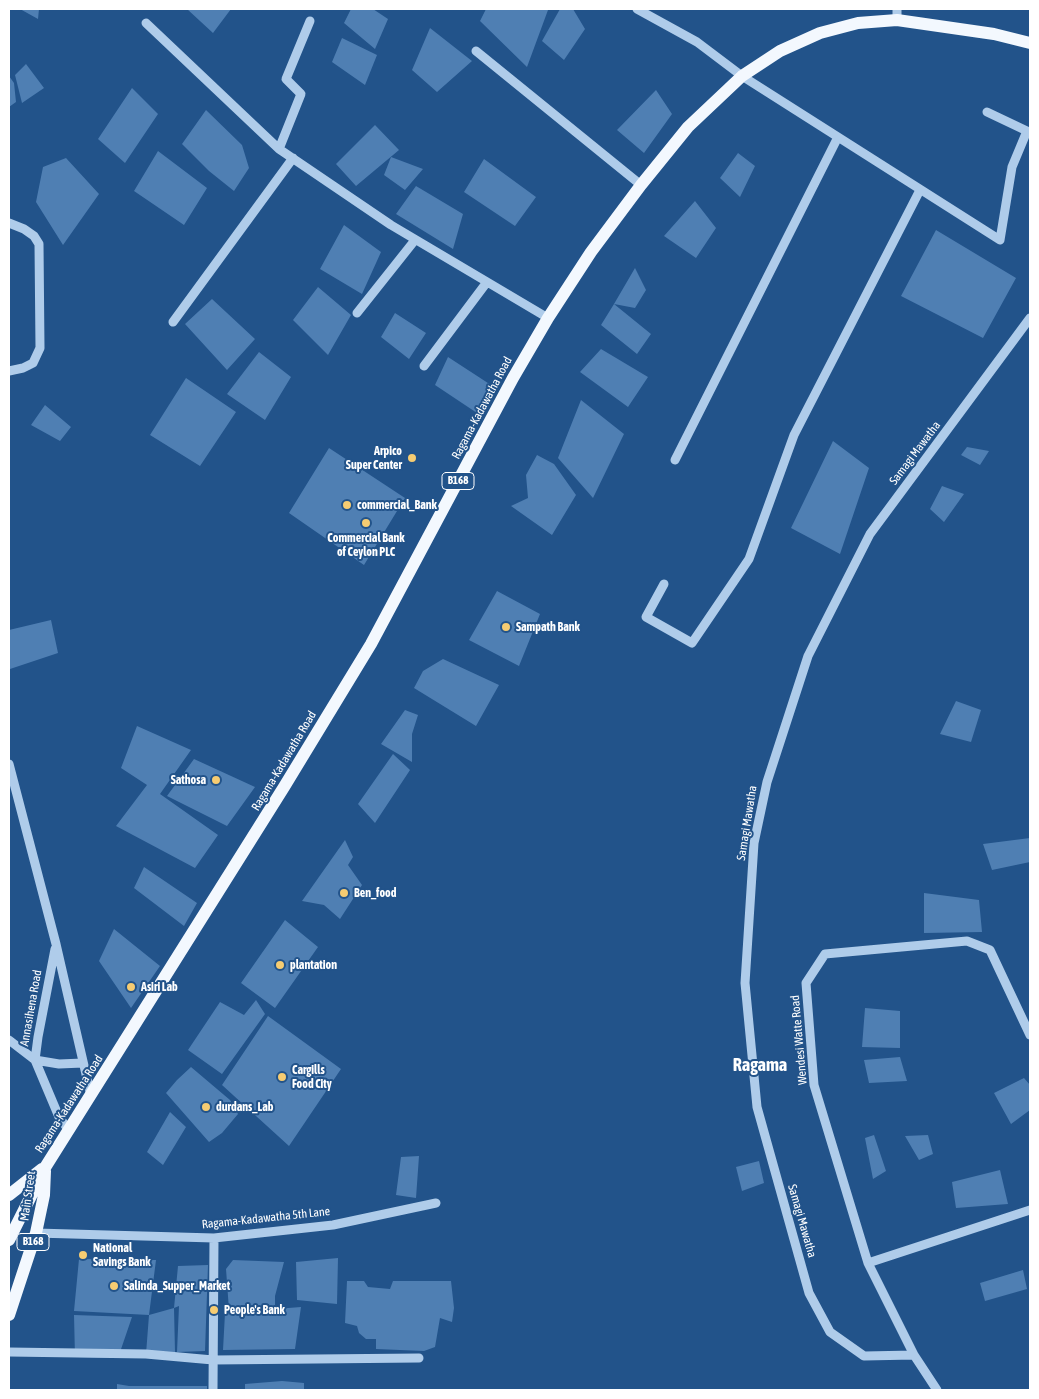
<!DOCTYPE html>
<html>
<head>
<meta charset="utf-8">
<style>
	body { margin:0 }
	#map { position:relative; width:1039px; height:1399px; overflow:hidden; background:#22538a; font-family:"Asap Condensed",sans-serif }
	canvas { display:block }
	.frame { position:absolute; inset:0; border:10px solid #fff; pointer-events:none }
</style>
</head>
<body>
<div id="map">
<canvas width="1039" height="1399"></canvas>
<div class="frame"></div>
</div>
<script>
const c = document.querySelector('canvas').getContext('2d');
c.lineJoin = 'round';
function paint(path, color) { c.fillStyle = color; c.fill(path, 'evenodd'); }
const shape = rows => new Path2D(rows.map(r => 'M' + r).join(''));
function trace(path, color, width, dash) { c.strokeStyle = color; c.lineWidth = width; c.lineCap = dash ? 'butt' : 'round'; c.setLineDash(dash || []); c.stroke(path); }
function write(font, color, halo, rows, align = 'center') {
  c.font = font + ' "Asap Condensed",sans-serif'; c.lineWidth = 4; c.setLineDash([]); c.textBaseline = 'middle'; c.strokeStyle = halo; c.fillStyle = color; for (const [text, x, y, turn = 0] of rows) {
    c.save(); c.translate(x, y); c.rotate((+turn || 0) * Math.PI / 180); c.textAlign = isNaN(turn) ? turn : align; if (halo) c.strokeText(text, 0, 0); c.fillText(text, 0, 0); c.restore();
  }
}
const building = shape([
	[20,9,39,9,38,19],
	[187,9,231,9,213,33],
	[351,9,373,9,388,19,375,49,344,23],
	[486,9,548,10,527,67,480,21],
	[560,9,573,9,585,29,564,60,542,41],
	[430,28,472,61,437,92,412,70],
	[342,38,377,55,365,85,332,62],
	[26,64,44,88,22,103,15,75],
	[9,76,14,83,16,102,9,107],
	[132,88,158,114,125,163,98,139],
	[656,90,672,114,644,153,617,130],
	[206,110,242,145,249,168,234,191,209,171,182,144],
	[375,125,399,150,356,186,336,164],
	[158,151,207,188,184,225,134,191],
	[738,153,755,166,740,197,720,178],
	[391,157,423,169,405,190,384,175],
	[66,158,99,194,63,245,36,202,43,167],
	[484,159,536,197,515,226,464,192],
	[416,186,463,214,453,249,396,214],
	[695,201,716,228,696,258,664,236],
	[344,225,381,252,362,294,320,269],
	[936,230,1016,278,983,338,901,296],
	[635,268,646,290,635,308,614,304],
	[318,287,351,315,328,355,293,320],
	[212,299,255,339,227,370,185,324],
	[614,304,651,334,637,354,601,325],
	[395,313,426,333,409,359,381,337],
	[601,349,648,377,628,407,580,372],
	[259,352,291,377,265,420,227,394],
	[448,357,491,385,477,413,435,385],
	[186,378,236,412,200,466,150,435],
	[581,400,624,434,593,498,558,458],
	[45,405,71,427,60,441,31,425],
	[833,441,869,468,840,554,791,528],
	[967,447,989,451,980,465,961,455],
	[329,448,405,498,364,565,289,513],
	[537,455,554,464,576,495,552,535,511,506,528,498,526,475],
	[942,486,964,494,944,522,930,509],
	[497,591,540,614,519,666,469,640],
	[51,620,58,653,10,669,9,630],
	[443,659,499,685,476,726,414,688,423,671],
	[956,701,981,710,971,742,940,734],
	[405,710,418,715,412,734,412,762,381,744],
	[137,726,191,750,160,794,218,835,195,868,116,826,147,785,121,768],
	[393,754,410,770,375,823,358,804],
	[194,759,255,787,227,826,167,796],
	[1030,838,1030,862,992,870,983,844],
	[345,840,353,857,348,865,362,885,340,919,324,905,302,901],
	[144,867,197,903,184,926,134,888],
	[924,893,979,900,982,932,924,933],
	[285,920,318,947,275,1008,241,983],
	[114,929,160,966,131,1008,99,961],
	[256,1000,265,1014,222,1074,188,1050,220,1002,244,1015],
	[865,1008,900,1011,900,1048,862,1047],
	[268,1016,341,1069,289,1146,222,1085],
	[900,1057,907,1081,869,1083,864,1060],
	[191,1067,230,1100,238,1114,222,1133,209,1142,166,1093,177,1080],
	[1024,1078,1030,1085,1030,1110,1011,1124,994,1093],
	[170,1112,186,1127,163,1165,147,1152],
	[874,1135,886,1171,873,1179,865,1138],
	[928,1135,933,1154,919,1160,905,1136],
	[419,1156,416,1198,396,1195,401,1157],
	[759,1161,764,1183,742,1191,736,1167],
	[1000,1170,1008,1204,956,1208,952,1182],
	[338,1258,337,1304,297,1300,296,1262],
	[79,1259,156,1260,149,1315,74,1311],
	[233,1260,284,1262,275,1296,275,1306,229,1310,226,1269],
	[208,1265,205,1351,177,1352,179,1306,174,1308,178,1266],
	[1023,1270,1027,1289,985,1301,980,1283],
	[347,1281,364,1281,368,1287,390,1289,393,1281,451,1281,454,1308,452,1322,440,1318,435,1347,424,1351,376,1349,376,1339,366,1339,359,1333,357,1326,345,1323],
	[301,1307,295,1349,223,1350,225,1313],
	[174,1308,175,1352,146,1354,149,1315],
	[74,1315,132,1317,118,1358,75,1357],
	[282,1381,304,1383,304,1390,245,1390,245,1384],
	[117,1384,129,1386,207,1386,207,1390,117,1390]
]);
const minor = shape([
	[637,9,697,42,742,76,1000,240,1012,167,1027,131,987,112],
	[897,9,897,20],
	[146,23,279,149,391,225,548,318],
	[476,51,641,185],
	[279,149,301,94,286,79,310,21],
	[9,223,24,229,34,236,39,244,40,348,33,363,23,368,9,371],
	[357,313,415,240],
	[173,322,293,158],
	[424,366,487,282],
	[675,460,838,137],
	[664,584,646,617,692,643,749,559,794,435,920,190],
	[9,764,56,944,91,1096],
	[55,949,38,1037,35,1060,59,1117,68,1129],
	[9,1040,35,1060,59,1064,83,1063],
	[36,1233,214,1238,333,1225,436,1203],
	[868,1263,1030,1210],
	[9,1352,146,1354,213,1360,419,1358],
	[914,1355,864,1356,830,1332,809,1293,757,1107,745,983,754,843,767,782,808,656,870,534,1030,318],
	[213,1390,214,1238],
	[937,1390,914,1355,868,1263,814,1085,806,983,825,954,967,941,990,950,1030,1035]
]);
const major = shape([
	[9,1195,42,1169],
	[9,1240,46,1166,284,787,371,644,513,378,548,318,591,252,641,185,688,127,742,76,780,51,820,33,858,23,897,20,994,34,1030,43],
	[9,1315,36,1233,44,1195,45,1171]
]);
const markers = [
	[412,458,5,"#f6cc72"],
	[347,505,5,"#f6cc72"],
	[366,523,5,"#f6cc72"],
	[506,627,5,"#f6cc72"],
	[216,780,5,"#f6cc72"],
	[344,893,5,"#f6cc72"],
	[280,965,5,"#f6cc72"],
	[131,987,5,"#f6cc72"],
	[282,1077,5,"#f6cc72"],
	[206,1107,5,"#f6cc72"],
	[83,1255,5,"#f6cc72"],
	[114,1286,5,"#f6cc72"],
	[214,1310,5,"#f6cc72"]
];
const shields = [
	[458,481,32],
	[33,1242,32]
];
const shieldNames = [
	["B168",458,481],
	["B168",33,1242]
];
const streetNames = [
	["Ragama-Kadawatha Road",482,408,-62],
	["Samagi Mawatha",915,453,-53],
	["Ragama-Kadawatha Road",284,761,-59],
	["Samagi Mawatha",747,823,-81],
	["Annasihena Road",31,1008,-80],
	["Wendesi Watte Road",799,1040,-95],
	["Ragama-Kadawatha Road",69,1104,-57],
	["Main Street",28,1196,-82],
	["Ragama-Kadawatha 5th Lane",266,1218,-6],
	["Samagi Mawatha",802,1221,74]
];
const poiNames = [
	["Arpico",402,451,"right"],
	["Super Center",402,465,"right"],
	["commercial_Bank",357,505],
	["Commercial Bank",366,538,"center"],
	["of Ceylon PLC",366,552,"center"],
	["Sampath Bank",516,627],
	["Sathosa",206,780,"right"],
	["Ben_food",354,893],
	["plantation",290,965],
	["Asiri Lab",141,987],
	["Cargills",292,1070],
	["Food City",292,1084],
	["durdans_Lab",216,1107],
	["National",93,1248],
	["Savings Bank",93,1262],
	["Salinda_Supper_Market",124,1286],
	["People's Bank",224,1310]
];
const districtNames = [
	["Ragama",760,1065]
];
paint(building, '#4f7fb3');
trace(minor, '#afccea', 9);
trace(major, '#f3f8fe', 12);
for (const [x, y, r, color] of markers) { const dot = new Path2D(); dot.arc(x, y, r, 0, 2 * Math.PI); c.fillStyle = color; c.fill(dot); trace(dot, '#22538a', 2); }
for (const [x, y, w] of shields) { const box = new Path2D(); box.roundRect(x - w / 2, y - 8.5, w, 17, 4); c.fillStyle = '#22538a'; c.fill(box); trace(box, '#fff', 1); }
write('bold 11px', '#fff', null, shieldNames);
write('12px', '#fff', '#22538a', streetNames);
write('bold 12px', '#fff', '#22538a', poiNames, 'left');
write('bold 18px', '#fff', '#22538a', districtNames);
</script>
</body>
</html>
